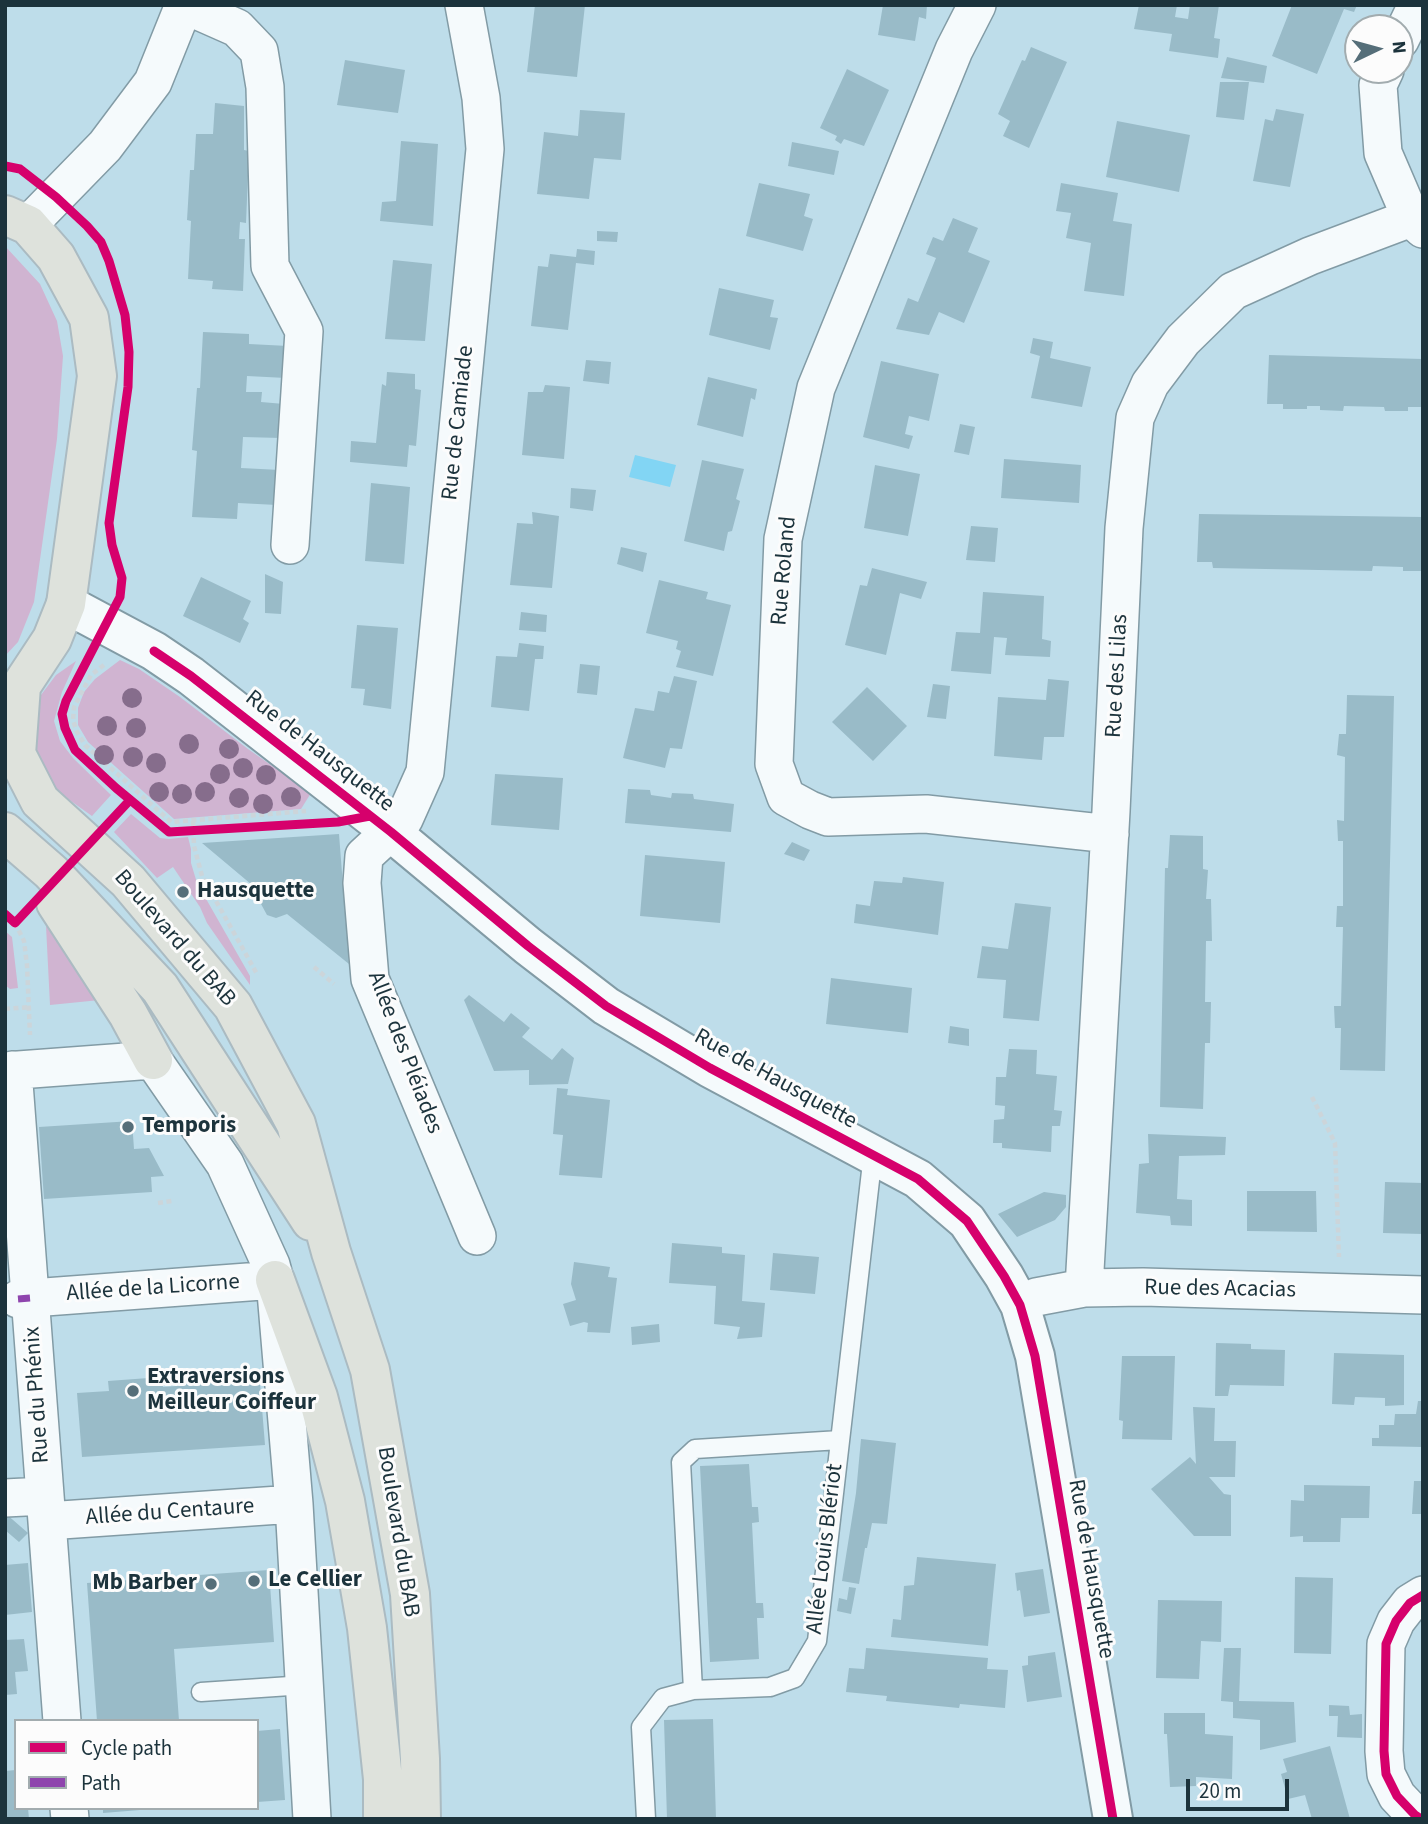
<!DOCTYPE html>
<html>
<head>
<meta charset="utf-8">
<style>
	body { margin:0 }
	#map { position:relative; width:1428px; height:1824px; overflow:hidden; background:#beddea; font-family:"Source Sans 3",sans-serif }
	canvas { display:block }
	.frame { position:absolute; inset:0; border:7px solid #1c333c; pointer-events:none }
	.legend { position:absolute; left:14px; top:1719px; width:245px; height:91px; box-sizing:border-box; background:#fcfcfc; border:2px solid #a2acaf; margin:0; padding:9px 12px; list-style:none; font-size:21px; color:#1c333c }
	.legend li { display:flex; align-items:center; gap:14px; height:35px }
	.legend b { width:35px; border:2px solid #a2acaf }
	.north { position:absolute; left:1344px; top:14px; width:70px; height:70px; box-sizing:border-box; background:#fcfcfc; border:2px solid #a2acaf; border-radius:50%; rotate:85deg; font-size:19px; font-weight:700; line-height:28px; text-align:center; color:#1c333c }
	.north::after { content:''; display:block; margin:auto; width:24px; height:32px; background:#556e79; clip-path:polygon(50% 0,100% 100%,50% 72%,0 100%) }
	.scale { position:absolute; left:1186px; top:1779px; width:103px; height:32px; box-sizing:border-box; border:4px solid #1c333c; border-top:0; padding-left:9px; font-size:21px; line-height:24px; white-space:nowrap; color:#1c333c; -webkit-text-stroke:5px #fcfcfc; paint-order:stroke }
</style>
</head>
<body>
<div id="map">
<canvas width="1428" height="1824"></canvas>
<div class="frame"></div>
<ul class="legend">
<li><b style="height:9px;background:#d6006c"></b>Cycle path</li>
<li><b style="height:9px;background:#8e44ad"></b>Path</li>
</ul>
<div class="north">N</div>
<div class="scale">20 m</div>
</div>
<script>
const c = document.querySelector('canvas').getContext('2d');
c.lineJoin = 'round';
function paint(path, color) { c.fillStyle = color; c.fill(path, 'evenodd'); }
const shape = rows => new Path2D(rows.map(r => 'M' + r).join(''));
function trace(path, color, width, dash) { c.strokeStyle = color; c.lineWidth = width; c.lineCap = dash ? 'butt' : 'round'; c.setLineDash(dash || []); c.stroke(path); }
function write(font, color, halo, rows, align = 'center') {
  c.font = font + ' "Source Sans 3",sans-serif'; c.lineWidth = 6; c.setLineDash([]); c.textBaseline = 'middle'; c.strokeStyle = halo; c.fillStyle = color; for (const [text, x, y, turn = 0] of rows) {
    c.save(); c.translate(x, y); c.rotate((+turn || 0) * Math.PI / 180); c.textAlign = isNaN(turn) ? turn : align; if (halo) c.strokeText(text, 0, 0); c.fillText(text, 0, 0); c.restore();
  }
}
const green = shape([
	[5,246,40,284,57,321,63,356,57,439,34,602,18,642,5,656],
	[120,660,139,669,180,697,248,749,311,793,301,809,174,819,88,742,78,725,78,708,84,692,95,679],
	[76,661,62,692,54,721,60,741,73,758,111,795,92,816,68,799,50,783,30,739,31,718,41,695,56,675],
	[131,814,160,838,169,839,188,837,191,849,191,863,197,883,250,976,250,985,207,923,200,907,173,867,157,878,114,832],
	[46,926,89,980,100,1000,50,1005],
	[5,931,12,937,18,988,10,989,5,985]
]);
const water = shape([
	[635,455,676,465,670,487,629,477]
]);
const building = shape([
	[535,5,585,5,577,77,527,72],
	[883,5,927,5,926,19,919,17,915,41,878,35],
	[1139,5,1177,5,1175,17,1188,19,1190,5,1219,5,1214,38,1220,39,1218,58,1169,51,1172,34,1134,29],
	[1292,5,1357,5,1354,12,1344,9,1317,74,1272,56],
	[1031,47,1067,62,1029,148,1003,136,1010,121,998,114,1022,60,1025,61],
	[1227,57,1267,66,1264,83,1221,78],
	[345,60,405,70,398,113,337,105],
	[847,69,889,90,864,146,844,139,841,144,835,140,837,136,820,128],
	[1220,82,1249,82,1244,120,1216,117],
	[215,103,244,106,244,150,249,151,246,223,240,222,239,239,245,239,243,291,212,289,213,281,188,279,191,221,187,220,190,170,194,170,196,134,213,134],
	[1276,109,1304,114,1290,187,1253,181,1265,119,1273,121],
	[580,110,625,113,621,160,594,158,589,199,537,194,544,132,578,136],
	[1117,121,1190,135,1179,192,1106,177],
	[401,141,438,144,433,226,380,221,382,202,396,201],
	[792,142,839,151,834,175,788,166],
	[759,183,810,194,804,216,813,219,803,251,746,236],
	[1061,183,1118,193,1113,221,1132,224,1124,296,1084,291,1091,243,1066,238,1071,213,1056,211],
	[953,218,978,228,968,252,990,261,964,323,939,312,929,335,896,329,908,298,918,302,936,258,926,254,933,237,943,241],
	[597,231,618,232,617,242,597,241],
	[577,249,595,251,594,265,576,263,568,330,531,326,538,266,548,267,550,254,576,257],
	[393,260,432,264,425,341,385,339],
	[719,288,774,300,770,317,778,318,770,350,709,335],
	[203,332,249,334,249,344,288,346,286,378,247,376,246,392,262,392,261,402,284,404,281,438,243,437,241,468,280,470,277,505,238,503,237,519,192,517,197,451,192,450,197,388,200,388],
	[1033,338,1053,342,1050,358,1091,367,1082,407,1031,398,1040,356,1030,353],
	[1269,355,1423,359,1423,407,1408,407,1408,411,1385,411,1384,407,1344,406,1343,411,1320,410,1320,406,1307,406,1307,409,1283,409,1283,404,1267,404],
	[586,360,611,362,609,384,583,381],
	[881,361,939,374,929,421,909,416,905,434,913,436,909,449,863,437],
	[387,372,415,374,415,389,421,390,416,446,409,445,407,467,350,462,351,441,376,443,382,384,386,386],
	[708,377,757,389,755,400,751,398,743,437,697,425],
	[545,385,570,387,564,459,522,455,528,392,543,392],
	[960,424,975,427,969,455,954,452],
	[1004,459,1081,465,1079,503,1001,498],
	[702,460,744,469,736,499,740,501,732,531,728,532,724,551,684,541],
	[875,465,920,474,908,536,864,528],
	[371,483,410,487,404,564,365,561],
	[571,488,596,490,593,511,570,508],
	[532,512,559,516,552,588,510,585,517,523,533,524],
	[1199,514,1423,517,1423,571,1403,571,1403,567,1373,566,1372,571,1213,568,1212,562,1197,562],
	[971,526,998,528,995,562,966,560],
	[621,547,647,553,643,572,617,564],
	[872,568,927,582,921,599,900,593,886,655,845,645,860,585,867,586],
	[265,574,283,582,281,614,265,613],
	[201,577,251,601,243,619,249,623,240,643,183,616],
	[659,580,708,592,706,599,731,605,713,676,676,667,681,651,676,649,678,641,646,633],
	[983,592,1044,596,1042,639,1051,641,1050,657,1005,655,1007,638,994,637,991,674,951,671,956,632,980,633],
	[521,612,547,615,546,632,519,630],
	[357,625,398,628,391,709,363,705,365,689,351,688],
	[519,643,544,646,543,659,535,659,529,711,491,707,496,656,517,657],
	[580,664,600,666,597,695,577,693],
	[674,676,697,681,682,749,670,748,665,768,623,758,635,708,654,711,658,691,669,693],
	[1048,679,1069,681,1064,737,1044,737,1042,760,994,756,998,697,1046,700],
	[933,684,950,686,946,719,927,717],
	[867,687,907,726,873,761,832,722],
	[1347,695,1394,696,1385,1071,1340,1070,1341,1028,1335,1028,1334,1006,1341,1006,1343,927,1336,927,1337,906,1343,906,1343,841,1338,841,1337,820,1344,821,1345,757,1337,755,1339,734,1346,734],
	[495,774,563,778,559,830,491,825],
	[628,789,650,790,651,795,671,798,672,793,693,794,694,799,734,804,731,832,625,823],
	[339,834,349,964,287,914,276,918,267,915,261,904,264,895,202,843],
	[1170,835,1203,836,1203,869,1208,870,1206,899,1211,899,1212,941,1206,941,1205,1002,1211,1002,1210,1043,1205,1043,1203,1109,1160,1107,1165,868,1168,868],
	[792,842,810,850,804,861,784,854],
	[645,855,725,862,720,923,640,916],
	[903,877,944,882,938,935,854,923,856,904,870,906,874,881,902,883],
	[1015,903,1051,907,1039,1021,1003,1018,1006,980,977,978,982,946,1008,949],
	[831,978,912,988,908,1033,826,1024],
	[469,995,504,1022,511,1013,530,1028,522,1037,552,1060,562,1048,574,1058,568,1084,529,1085,529,1070,494,1071,464,1000],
	[950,1026,969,1029,969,1046,948,1043],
	[1009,1049,1037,1050,1036,1074,1057,1076,1054,1110,1062,1111,1060,1126,1052,1126,1051,1152,1002,1148,1002,1143,993,1143,994,1120,1004,1119,1005,1106,995,1105,996,1077,1006,1077],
	[557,1088,568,1089,567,1095,610,1100,602,1178,559,1175,563,1135,553,1134],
	[132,1121,134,1149,149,1148,164,1176,151,1177,152,1192,44,1199,39,1127],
	[1148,1134,1226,1137,1225,1155,1179,1156,1177,1199,1192,1200,1192,1226,1171,1225,1170,1216,1136,1213,1139,1164,1149,1163],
	[1385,1182,1423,1183,1423,1234,1383,1233],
	[1247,1191,1316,1191,1317,1232,1247,1231],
	[1044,1192,1066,1195,1066,1207,1055,1220,1017,1237,998,1214],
	[672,1243,722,1247,722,1253,745,1255,742,1301,765,1303,762,1337,737,1339,740,1327,714,1324,716,1286,669,1283],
	[773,1253,819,1257,815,1294,770,1290],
	[574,1262,610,1267,608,1277,617,1278,610,1333,587,1332,588,1323,584,1322,570,1326,563,1304,576,1300,571,1284],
	[659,1324,660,1342,632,1345,631,1327],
	[1216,1343,1251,1344,1251,1349,1285,1350,1284,1386,1230,1385,1228,1396,1215,1396],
	[1334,1353,1404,1355,1404,1405,1385,1406,1385,1398,1355,1397,1354,1405,1332,1404],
	[1122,1356,1175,1356,1172,1440,1122,1439,1123,1421,1119,1420],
	[259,1371,265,1445,82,1457,77,1393,109,1391,108,1381,162,1377,163,1387,176,1386,175,1376],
	[1418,1401,1423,1401,1423,1447,1372,1446,1372,1438,1379,1438,1379,1425,1394,1425,1395,1414,1416,1414],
	[1193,1407,1215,1408,1214,1441,1236,1441,1235,1477,1209,1477,1224,1494,1231,1495,1231,1536,1194,1536,1151,1489,1190,1457,1196,1464],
	[861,1439,896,1443,887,1524,872,1523,867,1548,865,1548,859,1584,842,1581,856,1493],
	[749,1464,752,1507,758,1507,759,1522,752,1523,756,1603,763,1603,764,1618,757,1618,759,1659,710,1662,700,1466],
	[1414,1481,1423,1481,1423,1514,1412,1514],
	[1304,1485,1370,1486,1369,1518,1341,1518,1340,1542,1303,1542,1303,1536,1290,1537,1291,1500,1304,1501],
	[5,1513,28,1533,19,1542,5,1530],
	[917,1557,996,1564,988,1646,891,1637,893,1619,901,1620,904,1586,914,1585],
	[28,1563,32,1612,5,1615,5,1565],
	[1043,1569,1050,1613,1024,1617,1020,1590,1017,1591,1015,1573],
	[269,1570,274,1642,174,1649,179,1721,97,1721,87,1583],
	[1295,1577,1333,1578,1331,1654,1294,1653],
	[849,1587,856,1588,851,1614,837,1611,839,1598,847,1600],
	[1158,1600,1222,1601,1221,1642,1201,1641,1199,1679,1156,1678],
	[24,1639,28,1671,15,1672,17,1694,5,1695,5,1640],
	[866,1648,988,1658,987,1669,1008,1670,1005,1708,960,1704,959,1708,886,1701,887,1696,846,1692,849,1668,864,1669],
	[1224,1648,1241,1648,1239,1701,1294,1702,1296,1742,1260,1750,1260,1720,1233,1718,1233,1702,1221,1701],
	[1055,1652,1062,1697,1027,1702,1022,1666,1028,1665,1028,1656],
	[1329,1705,1349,1706,1350,1715,1362,1714,1362,1738,1337,1737,1338,1716,1329,1716],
	[1164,1713,1205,1713,1205,1734,1233,1736,1232,1779,1196,1777,1196,1786,1170,1787,1167,1734,1164,1734],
	[713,1719,716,1819,667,1819,664,1720],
	[280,1729,285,1800,257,1802,257,1731],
	[1330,1746,1350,1819,1312,1819,1305,1795,1288,1799,1281,1774,1287,1772,1283,1759],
	[16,1770,16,1808,28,1808,29,1819,5,1819,5,1771],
	[103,1808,140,1808,140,1810,103,1813]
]);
const path = shape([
	[104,665,91,675,74,707,73,720,77,732,85,745,171,822,306,811],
	[130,800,137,792],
	[193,821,194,846,202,876,257,974],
	[15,923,24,941,27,965,30,1035],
	[314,967,334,984],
	[5,1009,30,1007],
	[1312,1097,1335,1143,1339,1257],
	[158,1203,172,1201]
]);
const lane = shape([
	[693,1690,681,1462,695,1449,840,1440],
	[201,1692,305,1685],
	[646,1819,641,1727,663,1698,693,1690,770,1687,795,1678,817,1641,873,1154]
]);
const street = shape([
	[185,5,237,28,259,51,265,87,270,266,304,331,290,545],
	[464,5,481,98,485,149,425,772,404,819,364,856,362,883,370,979,477,1236],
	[977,5,954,50,816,388,783,539,774,764,786,797,810,810,828,817,926,814,1110,834],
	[1400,40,1417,5],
	[1385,70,1378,85,1383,153,1411,218,1423,229],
	[28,225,105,146,153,82,184,5],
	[13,1070,62,1721],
	[5,1071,153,1060,225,1164,271,1265,275,1280,294,1504,312,1819],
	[1084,1288,1111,811,1124,528,1135,418,1150,384,1183,340,1233,291,1310,256,1411,218],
	[18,1299,275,1280],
	[1020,1305,1036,1297,1084,1288,1143,1287,1423,1295],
	[5,1498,45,1496],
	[47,1521,294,1504],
	[69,1808,70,1819],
	[1421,1819,1415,1815,1397,1796,1386,1774,1384,1751,1386,1644,1396,1621,1410,1603,1423,1595]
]);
const secondary = shape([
	[66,604,154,651,191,676,391,832,528,946,606,1006,710,1068,918,1179,967,1221,1004,1276,1020,1305,1035,1356,1113,1819]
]);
const primary = shape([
	[5,215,28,225,56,257,89,318,97,376,66,604,52,639,21,686,5,700],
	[21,686,16,754,40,801,128,881,233,1006,296,1124,331,1252,370,1370,410,1594,420,1759,421,1819],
	[5,832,51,872,160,988,311,1221],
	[56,903,128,1014,153,1060],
	[275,1280,318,1397,345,1501,367,1628,383,1779,383,1819]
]);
const quiet = shape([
	[18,1299,30,1298]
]);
const cycleway = shape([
	[5,166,20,169,56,197,87,226,101,242,109,261,125,315,129,352,128,387,109,523,112,545,122,578,120,597,66,701,62,714,65,728,75,750,116,788,169,832,338,822,370,816],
	[154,651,191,676,391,832,528,946,606,1006,710,1068,918,1179,967,1221,1004,1276,1020,1305,1035,1356,1113,1819],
	[5,914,15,923,130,800],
	[1421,1819,1415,1815,1397,1796,1386,1774,1384,1751,1386,1644,1396,1621,1410,1603,1423,1595]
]);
const trees = [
	[132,698],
	[107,726],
	[136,728],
	[189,744],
	[229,749],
	[104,755],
	[133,757],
	[156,763],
	[243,768],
	[220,774],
	[266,775],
	[159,792],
	[205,792],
	[182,794],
	[291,797],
	[239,798],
	[263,804]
];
const markers = [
	[183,892,7,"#556e79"],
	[128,1127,7,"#556e79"],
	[133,1391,7,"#556e79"],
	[254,1581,7,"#556e79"],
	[211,1584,7,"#556e79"]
];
const streetNames = [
	["Rue de Camiade",459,423,-84],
	["Rue Roland",785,571,-85],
	["Rue des Lilas",1118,676,-87],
	["Rue de Hausquette",319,752,38],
	["Boulevard du BAB",174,939,49],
	["Allée des Pléiades",404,1053,69],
	["Rue de Hausquette",775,1080,29],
	["Allée de la Licorne",153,1289,-4],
	["Rue des Acacias",1220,1290,1],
	["Rue du Phénix",38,1395,-94],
	["Allée du Centaure",170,1513,-4],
	["Boulevard du BAB",397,1532,81],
	["Allée Louis Blériot",826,1549,-83],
	["Rue de Hausquette",1090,1569,80]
];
const poiNames = [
	["Hausquette",197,892],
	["Temporis",142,1127],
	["Extraversions",147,1378],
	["Meilleur Coiffeur",147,1404],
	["Le Cellier",268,1581],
	["Mb Barber",197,1584,"right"]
];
paint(green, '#d0b4d1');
paint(water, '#82d5f4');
paint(building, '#99bbc8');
trace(lane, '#829ba5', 21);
trace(street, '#829ba5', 40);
trace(secondary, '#829ba5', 42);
trace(primary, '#abbbc2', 42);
trace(path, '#ccd5da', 4.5, [5, 3.5]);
trace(lane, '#f5fafc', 18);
trace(street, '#f5fafc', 37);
trace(secondary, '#f5fafc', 38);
trace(primary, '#dee2dc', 38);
trace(quiet, '#8e44ad', 7, [14, 7]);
trace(cycleway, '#d6006c', 9);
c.fillStyle = '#866d8c';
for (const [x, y] of trees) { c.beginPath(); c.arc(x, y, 10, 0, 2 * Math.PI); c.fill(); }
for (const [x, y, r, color] of markers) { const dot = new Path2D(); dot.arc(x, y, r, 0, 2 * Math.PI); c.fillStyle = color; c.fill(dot); trace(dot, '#fcfcfc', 2.5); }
write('23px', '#1c333c', '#fcfcfc', streetNames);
write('bold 23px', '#1c333c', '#fcfcfc', poiNames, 'left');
</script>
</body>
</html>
